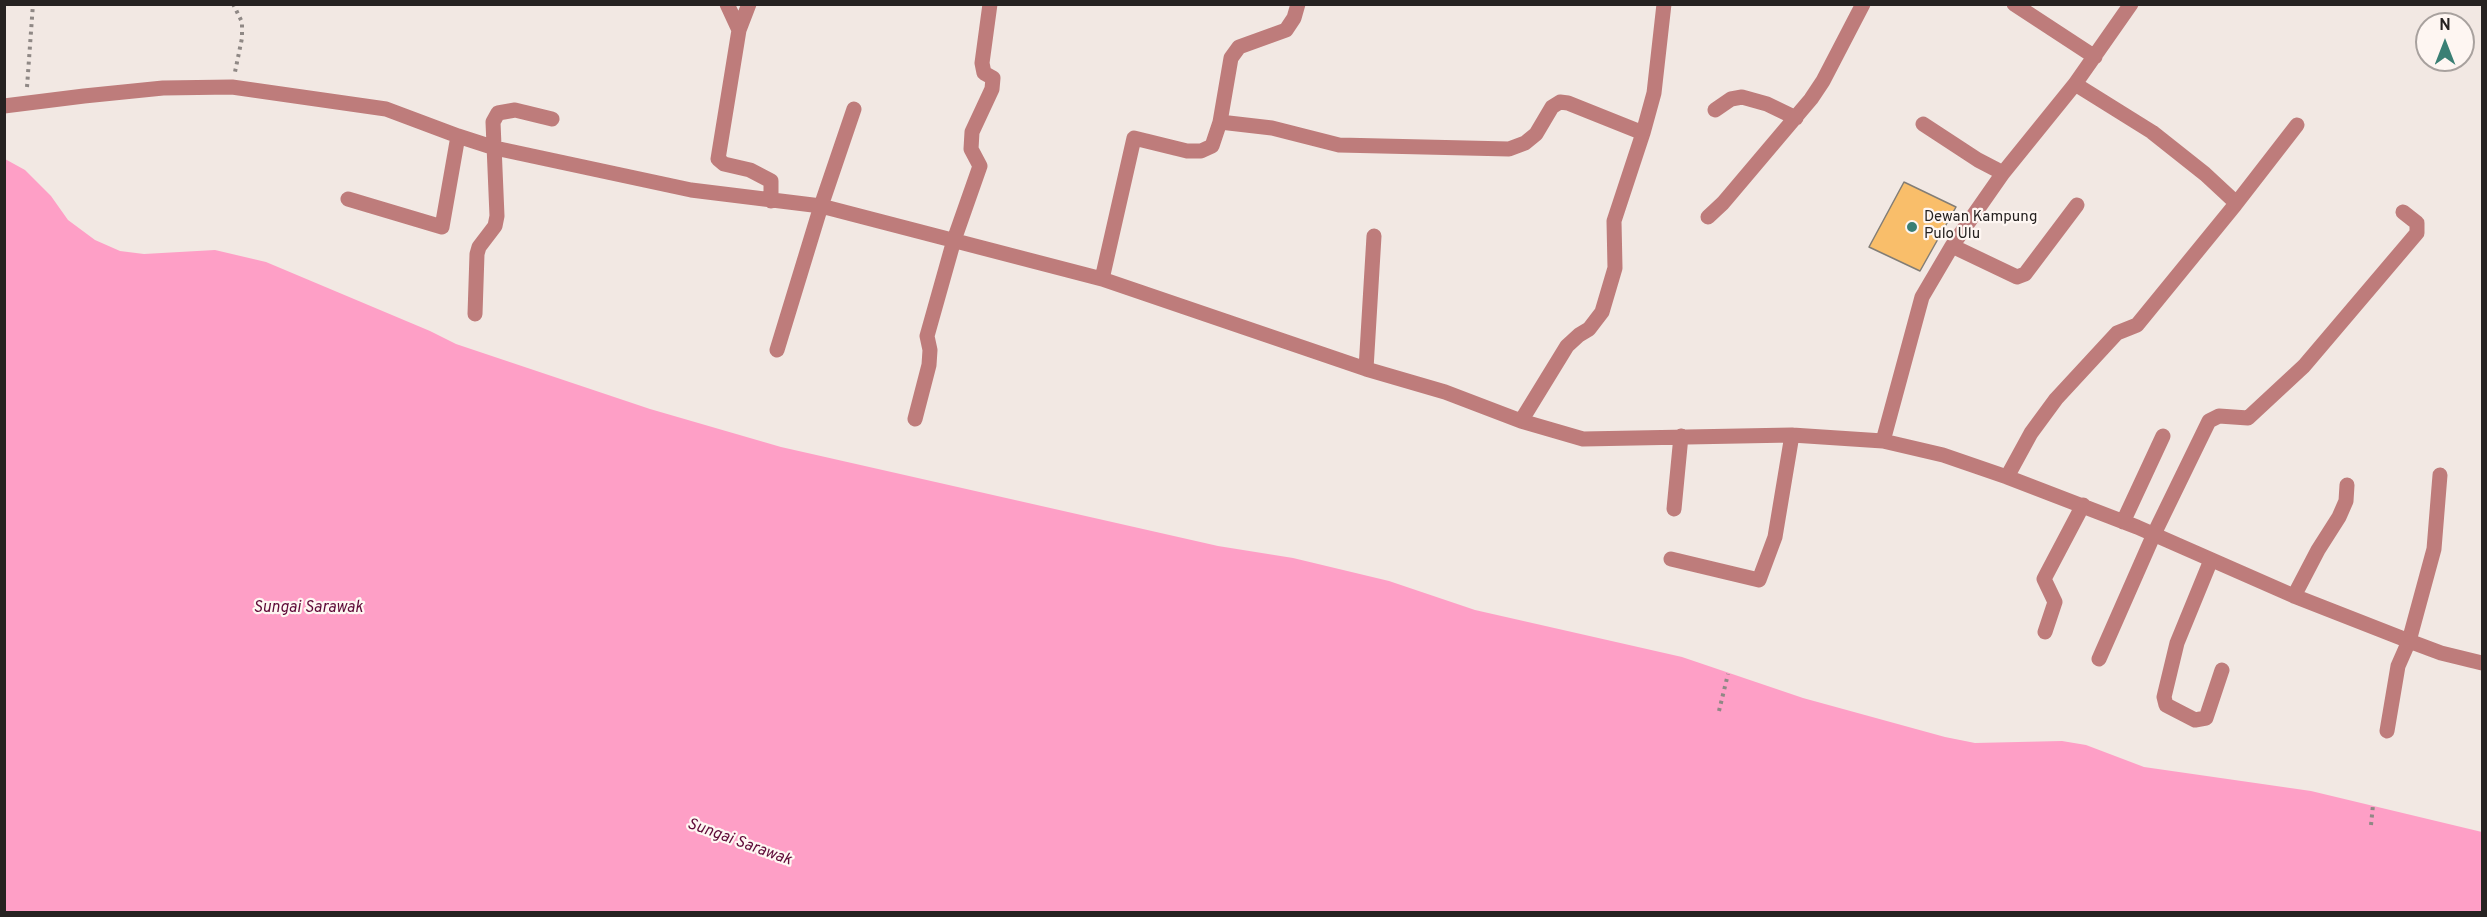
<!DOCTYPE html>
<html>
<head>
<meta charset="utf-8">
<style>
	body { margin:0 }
	#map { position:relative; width:2487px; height:917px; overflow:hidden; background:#f2e8e3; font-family:Overpass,sans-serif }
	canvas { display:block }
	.frame { position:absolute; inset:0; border:6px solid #262221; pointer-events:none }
	.north { position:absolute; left:2415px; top:12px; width:60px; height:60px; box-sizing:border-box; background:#fef6f2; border:2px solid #a8a19e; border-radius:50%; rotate:0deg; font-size:16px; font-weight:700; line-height:24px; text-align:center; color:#262221 }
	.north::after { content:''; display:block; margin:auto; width:21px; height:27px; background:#3a7f74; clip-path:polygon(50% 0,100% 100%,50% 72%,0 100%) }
</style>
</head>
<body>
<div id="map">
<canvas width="2487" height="917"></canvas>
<div class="frame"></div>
<div class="north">N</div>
</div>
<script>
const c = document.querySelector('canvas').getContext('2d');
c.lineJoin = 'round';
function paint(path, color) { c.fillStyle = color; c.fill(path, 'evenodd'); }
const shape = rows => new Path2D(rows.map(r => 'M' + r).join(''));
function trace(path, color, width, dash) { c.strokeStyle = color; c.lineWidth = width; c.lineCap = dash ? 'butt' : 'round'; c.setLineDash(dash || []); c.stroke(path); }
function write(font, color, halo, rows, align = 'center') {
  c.font = font + ' Overpass,sans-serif'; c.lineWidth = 4.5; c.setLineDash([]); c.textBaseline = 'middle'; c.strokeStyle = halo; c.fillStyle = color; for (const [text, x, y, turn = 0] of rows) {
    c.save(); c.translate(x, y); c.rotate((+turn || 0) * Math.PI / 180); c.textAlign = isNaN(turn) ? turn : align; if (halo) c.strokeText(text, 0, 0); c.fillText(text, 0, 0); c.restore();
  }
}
const water = shape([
	[5,159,25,170,51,196,68,220,95,240,120,251,144,254,215,250,266,262,430,331,456,344,650,409,781,447,1218,546,1293,558,1389,581,1475,610,1682,657,1803,698,1945,737,1975,743,2062,741,2086,745,2144,767,2311,791,2482,832,2482,912,5,912]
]);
const building = shape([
	[1904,182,1956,207,1920,271,1869,247,1904,182]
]);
const path = shape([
	[233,4,242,22,242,38,235,72],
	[27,87,33,4],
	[1719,711,1728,674],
	[2371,825,2373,805]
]);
const minor = shape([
	[727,4,739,30],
	[749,4,739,30,718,159,724,164,750,170,771,181,771,201],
	[2014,4,2095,57],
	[4,106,84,96,163,88,232,87,386,109,458,136,495,148,691,190,821,206,1102,279,1366,369,1445,392,1521,421,1583,439,1792,435,1883,441,1943,455,2007,477,2137,527,2294,596,2409,641,2441,653,2482,663],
	[1715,110,1731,99,1742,97,1767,104,1796,118],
	[1220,122,1272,128,1339,145,1509,149,1525,143,1536,134,1552,107,1560,102,1568,103,1643,133,1614,221,1615,268,1602,312,1589,329,1579,335,1567,346,1521,421],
	[1923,124,1978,160,2003,173],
	[1643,133,1654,93,1664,4],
	[348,199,442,227,458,136],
	[2235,205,2297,125],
	[1708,217,1723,203,1811,99,1823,81,1863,4],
	[1952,246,2017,277,2025,274,2077,205],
	[1102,279,1134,138,1187,151,1201,151,1212,146,1220,122,1231,58,1239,47,1286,30,1294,18,1298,4],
	[475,314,477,254,479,247,495,226,497,216,493,122,498,113,515,110,552,119],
	[777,350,821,206,854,109],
	[1366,369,1374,236],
	[915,419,929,365,930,350,927,336,954,240,980,166,971,149,972,132,992,89,993,78,984,73,982,63,990,4],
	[1883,441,1922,297,1952,246,2003,173,2075,84,2131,4],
	[2007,477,2031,433,2056,399,2117,333,2137,325,2235,205,2233,200,2205,174,2152,132,2075,84],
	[1674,509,1681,436],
	[2123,522,2163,436],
	[1671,559,1759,580,1775,537,1792,435],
	[2211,560,2177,643,2164,697,2166,705,2195,720,2206,718,2222,670],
	[2294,596,2318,550,2339,517,2346,501,2347,485],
	[2045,632,2055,602,2044,579,2083,505],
	[2099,659,2154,534,2209,421,2219,416,2248,418,2304,366,2417,233,2417,223,2403,212],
	[2387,731,2398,666,2409,641,2434,549,2440,475]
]);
const markers = [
	[1912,227,6,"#3a7f74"]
];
const poiNames = [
	["Dewan Kampung",1924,218],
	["Pulo Ulu",1924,235]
];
const waterNames = [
	["Sungai Sarawak",308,609],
	["Sungai Sarawak",739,843,20]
];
paint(water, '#fe9fc6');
paint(building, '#f9be6a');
trace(building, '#827d76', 1.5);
trace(path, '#8f8885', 4, [3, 4.5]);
trace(minor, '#be7c7b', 15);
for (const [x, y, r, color] of markers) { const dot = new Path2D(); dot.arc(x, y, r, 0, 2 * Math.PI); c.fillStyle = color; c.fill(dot); trace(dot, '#fef6f2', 2); }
write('15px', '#262221', '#fef6f2', poiNames, 'left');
write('italic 16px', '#5e0937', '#fef6f2', waterNames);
</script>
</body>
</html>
